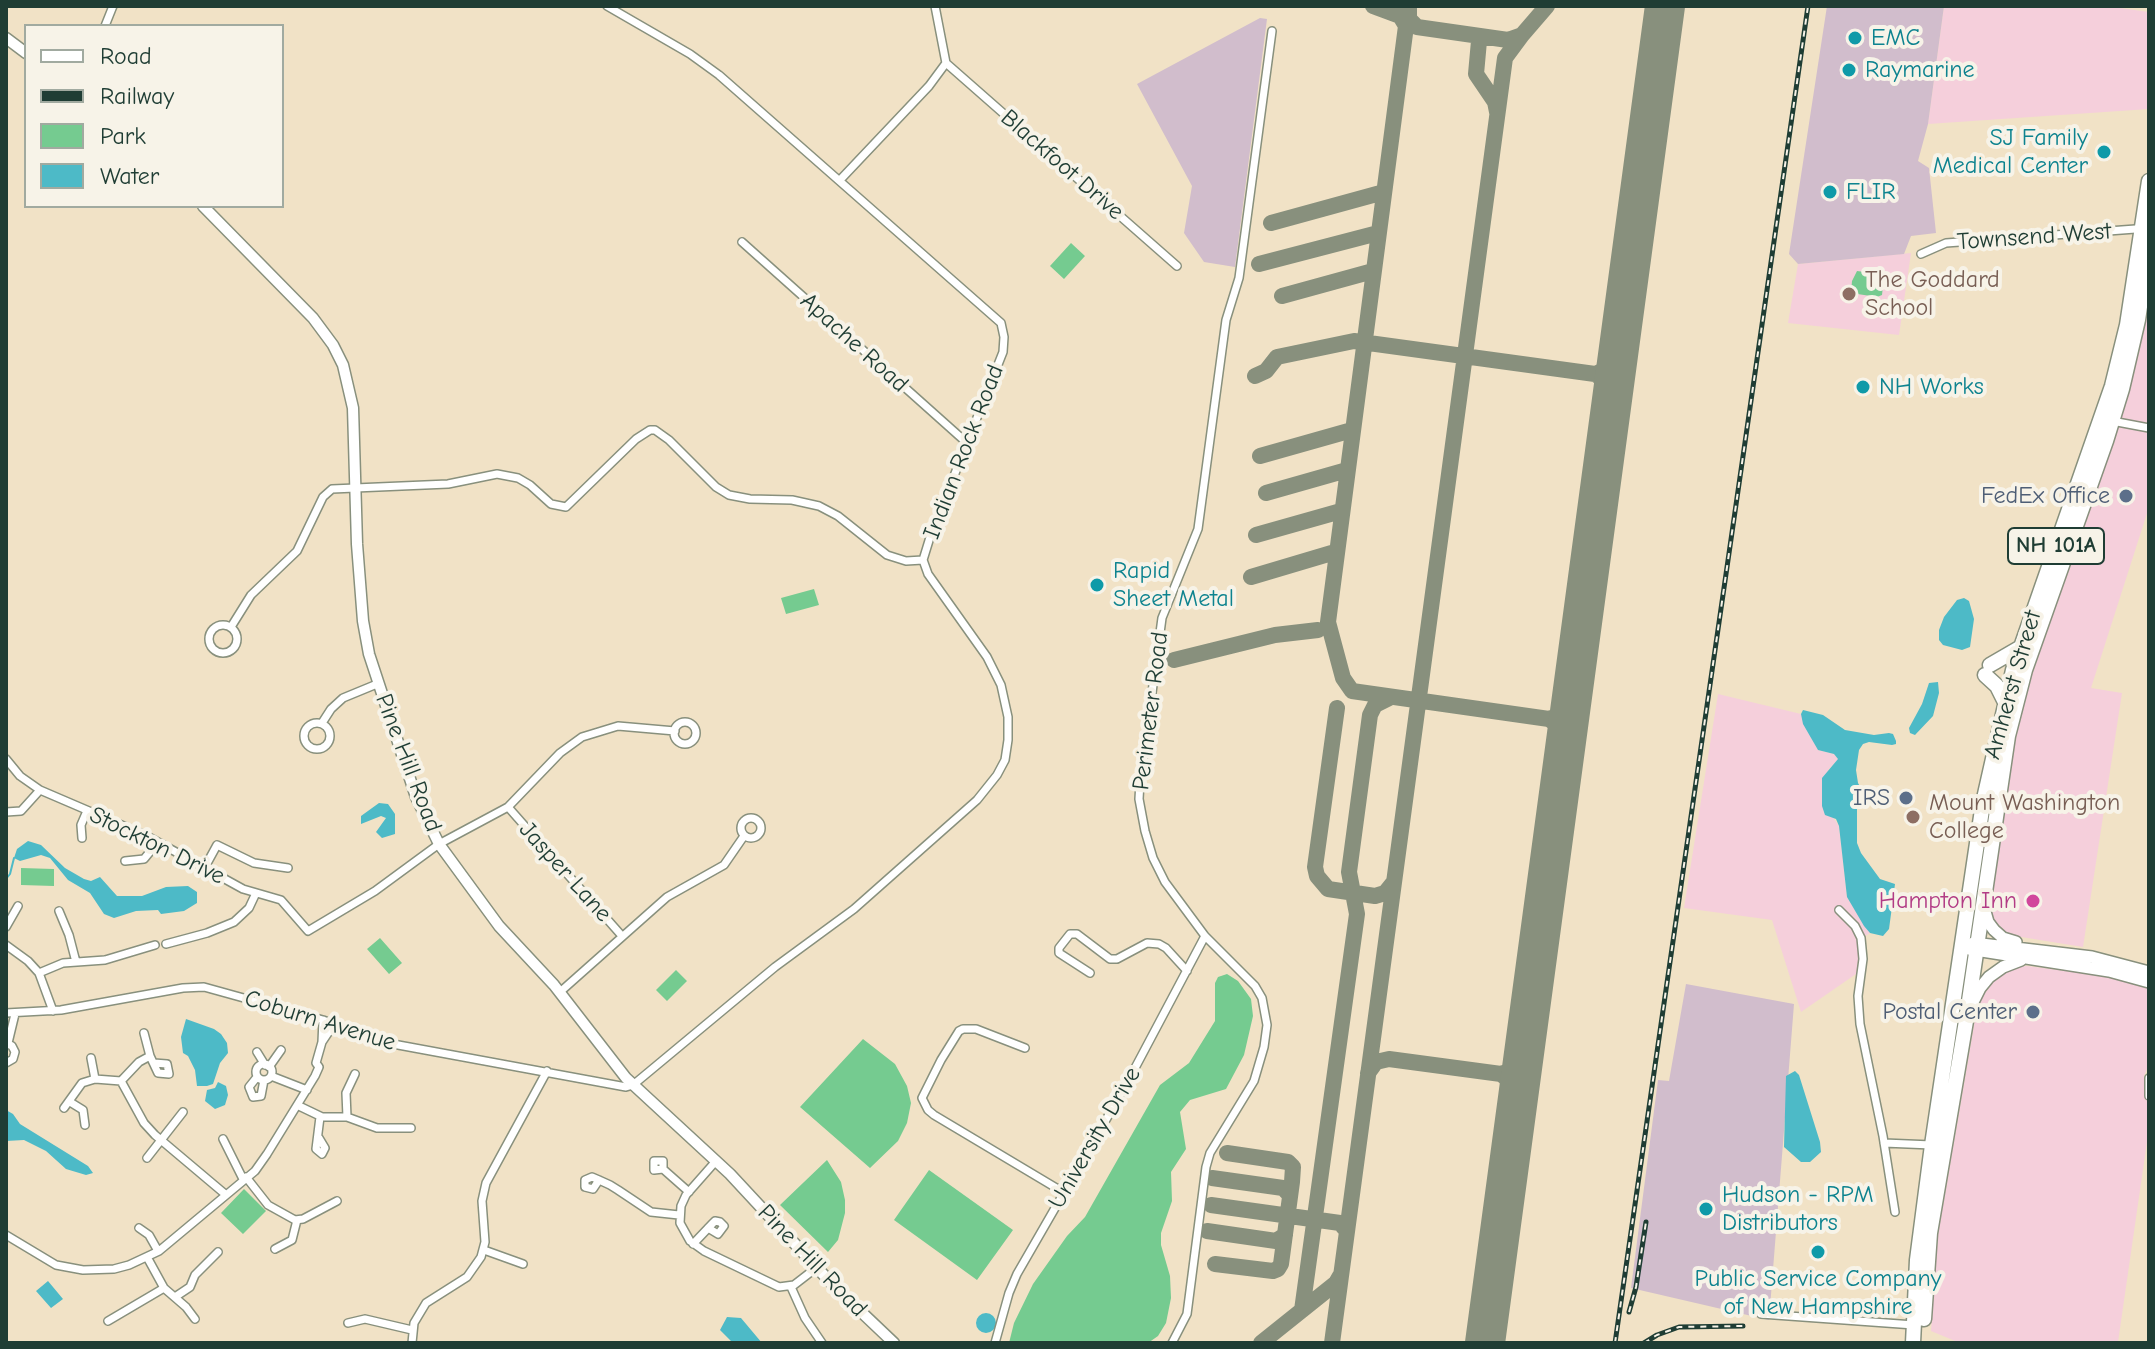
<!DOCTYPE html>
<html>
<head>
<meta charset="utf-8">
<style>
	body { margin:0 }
	#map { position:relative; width:2155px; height:1349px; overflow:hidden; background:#f1e2c6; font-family:"Comic Neue",sans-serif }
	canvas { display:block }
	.frame { position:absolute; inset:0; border:8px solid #1f3d34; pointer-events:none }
	.legend { position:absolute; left:24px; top:24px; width:260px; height:184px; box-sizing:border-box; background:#f7f3e8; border:2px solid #a1aaa0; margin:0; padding:10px 14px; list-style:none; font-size:24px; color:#1f3d34 }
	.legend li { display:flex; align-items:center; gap:16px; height:40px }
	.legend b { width:40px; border:2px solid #a1aaa0 }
</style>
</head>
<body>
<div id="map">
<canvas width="2155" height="1349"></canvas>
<div class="frame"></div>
<ul class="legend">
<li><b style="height:10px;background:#fff"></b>Road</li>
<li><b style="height:10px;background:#1f3d34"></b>Railway</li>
<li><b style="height:22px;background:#75cb90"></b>Park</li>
<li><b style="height:22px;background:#4dbac7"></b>Water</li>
</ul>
</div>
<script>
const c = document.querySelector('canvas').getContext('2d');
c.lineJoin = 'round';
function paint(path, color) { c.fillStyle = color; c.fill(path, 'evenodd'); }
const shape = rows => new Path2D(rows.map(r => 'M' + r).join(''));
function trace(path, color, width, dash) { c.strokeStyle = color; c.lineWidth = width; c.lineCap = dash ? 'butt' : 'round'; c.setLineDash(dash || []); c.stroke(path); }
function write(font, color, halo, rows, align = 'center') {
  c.font = font + ' "Comic Neue",sans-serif'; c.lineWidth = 8; c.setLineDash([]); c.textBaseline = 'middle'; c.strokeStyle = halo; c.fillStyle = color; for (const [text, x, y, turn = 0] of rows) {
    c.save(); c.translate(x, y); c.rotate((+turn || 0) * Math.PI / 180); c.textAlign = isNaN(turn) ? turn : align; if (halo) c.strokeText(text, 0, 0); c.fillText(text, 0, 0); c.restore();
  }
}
const built = shape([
	[1944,6,2106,6,2149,12,2149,109,1928,124],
	[1911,253,1899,335,1788,323,1798,264],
	[2149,297,2149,507,2091,688,2122,693,2083,947,2009,935,1991,917,1989,900,2015,734,2028,683,2122,416],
	[1718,694,1801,714,1818,750,1834,754,1839,759,1828,770,1832,816,1839,826,1847,897,1870,933,1857,941,1859,954,1856,974,1801,1012,1772,920,1684,908],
	[2027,966,2098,975,2149,988,2149,1064,2144,1076,2144,1093,2149,1107,2149,1128,2118,1342,2120,1343,1960,1343,1931,1331,1938,1235,1978,1002,1998,976,2014,967]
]);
const industrial = shape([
	[1827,6,1944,6,1928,124,1918,161,1929,168,1936,233,1911,236,1904,254,1798,264,1789,254],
	[1260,18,1267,19,1235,267,1204,262,1184,233,1192,186,1137,84],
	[1686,984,1794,1004,1769,1320,1631,1288,1658,1080,1669,1081]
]);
const green = shape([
	[1071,243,1085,256,1064,279,1050,266],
	[1857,271,1880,274,1880,276,1884,277,1882,295,1877,297,1851,293,1852,281],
	[814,589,819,605,786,614,781,598],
	[21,868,54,869,54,886,21,885],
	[380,938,402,963,389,974,367,949],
	[676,970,687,981,667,1001,656,990],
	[1227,974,1238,981,1251,999,1253,1016,1244,1055,1226,1089,1190,1100,1180,1112,1186,1149,1171,1172,1172,1201,1161,1233,1161,1245,1170,1276,1171,1298,1166,1323,1158,1336,1148,1343,1009,1343,1014,1323,1033,1284,1067,1236,1085,1217,1160,1085,1189,1063,1215,1021,1215,983,1218,977],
	[863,1039,895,1064,907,1086,911,1103,907,1123,898,1141,870,1168,800,1107],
	[827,1160,841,1182,845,1200,845,1213,838,1240,828,1252,780,1205],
	[929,1170,1013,1230,977,1280,894,1220],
	[244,1189,266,1211,243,1234,221,1213]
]);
const water = shape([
	[1964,598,1969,601,1974,619,1970,647,1962,650,1943,645,1939,640,1939,630,1944,617,1957,600],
	[1938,682,1939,693,1933,716,1915,735,1910,733,1909,728,1922,704,1929,683],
	[1803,710,1823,715,1845,730,1874,735,1889,733,1893,734,1896,741,1896,744,1892,745,1869,742,1863,744,1859,750,1856,770,1858,783,1866,797,1865,803,1857,809,1857,843,1861,853,1880,879,1895,884,1889,929,1883,936,1870,933,1864,926,1847,897,1839,826,1836,819,1825,815,1822,806,1822,778,1838,759,1834,754,1818,750,1803,724,1801,714],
	[379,803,388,804,395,814,395,834,382,838,376,832,386,818,381,816,361,824,361,816],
	[28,841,41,845,65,868,84,879,91,881,100,877,117,896,142,896,166,887,188,886,197,892,197,903,184,911,161,914,158,910,136,911,114,918,104,914,90,893,68,880,50,858,41,855,20,861,14,858,17,849],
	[186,1019,214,1029,221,1034,227,1043,228,1053,220,1063,213,1084,207,1086,197,1086,195,1070,188,1056,183,1053,181,1037],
	[1795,1071,1799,1075,1820,1142,1821,1152,1810,1162,1801,1162,1784,1147,1786,1076],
	[218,1082,226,1086,228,1095,225,1105,215,1109,205,1101,207,1090,215,1088],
	[6,1110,13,1114,20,1124,88,1166,93,1173,86,1175,66,1169,46,1151,24,1140,6,1141],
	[48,1281,63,1299,51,1308,36,1291],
	'976 1323a10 10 0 1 1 20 0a10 10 0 1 1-20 0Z',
	[727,1317,741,1318,762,1343,733,1343,720,1330]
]);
const stream = shape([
	[6,879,10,874,14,858]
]);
const taxiway = shape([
	[1373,6,1400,16,1406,26,1328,622,1343,678,1352,691,1549,719,1560,727,1565,742],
	[1409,6,1409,19,1417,27,1508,40,1522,35,1547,6],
	[1659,6,1664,13],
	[1491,38,1482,38,1479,41,1476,74,1495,102,1497,112],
	[1271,223,1384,192],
	[1259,264,1378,233],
	[1282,296,1373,271],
	[1255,376,1266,371,1277,357,1354,341,1595,374],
	[1611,401,1608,383,1595,374,1611,367,1618,353],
	[1260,456,1352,430],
	[1266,493,1347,470],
	[1256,535,1341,511],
	[1251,577,1335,552],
	[1174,660,1275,635,1318,630],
	[1337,708,1315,867,1317,876,1328,889,1375,896,1385,893,1393,883],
	[1549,719,1563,714,1572,698],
	[1368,1073,1376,1062,1389,1059,1501,1074,1514,1085,1516,1104],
	[1501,1074,1512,1070,1524,1054],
	[1212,1178,1283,1188,1290,1195],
	[1211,1205,1340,1223,1346,1230],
	[1207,1231,1276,1241,1285,1235],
	[1215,1264,1273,1271,1278,1269,1281,1264,1292,1182,1293,1167,1288,1162,1227,1153],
	[1302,1310,1357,914,1349,872,1370,715,1375,705,1389,698],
	[1261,1343,1336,1283,1340,1276],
	[1332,1343,1505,58,1522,35]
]);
const runway = shape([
	[1485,1343,1665,6]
]);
const street = shape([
	[105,26,113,6],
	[946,63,1177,266],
	[840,180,929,86,946,63,935,6],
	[742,242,967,443],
	[1921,254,1946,243,2149,228],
	[2112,421,2149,428],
	'209 639a14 14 0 1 1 28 0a14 14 0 1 1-28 0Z',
	[231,627,251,595,297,551,323,497,332,489,448,484,497,474,518,478,530,485,551,504,566,507,636,439,650,430,655,430,669,440,716,487,729,495,750,499,792,500,819,506,838,516,887,555,906,561,923,560],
	'674 733a11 11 0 1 1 22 0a11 11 0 1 1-22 0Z',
	'304 736a13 13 0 1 1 26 0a13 13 0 1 1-26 0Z',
	[322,723,331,709,343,698,377,684],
	[6,759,20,776,40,790,145,835,243,889,281,900,308,931,375,891,439,844,508,807,560,753,582,737,618,726,675,731],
	[508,807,622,936],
	[6,812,21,811,40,790],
	'741 828a10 10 0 1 1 20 0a10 10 0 1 1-20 0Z',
	[82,838,81,825,87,811],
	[125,861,144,859,158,842],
	[205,867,217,845,254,863,288,868],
	[1839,910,1855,926,1861,938,1863,959,1858,996,1860,1024,1883,1136,1895,1212],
	[59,911,69,935,76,962],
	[6,927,18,906],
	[166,944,207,933,234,922,249,908,256,893],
	[6,945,28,961,39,973,53,1011],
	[39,973,63,963,105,960,155,945],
	[1090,973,1059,953,1059,948,1070,934,1077,934,1110,959,1117,959,1147,943,1159,944,1166,948,1187,971],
	[560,992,667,897,724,865,744,836],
	[6,1013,61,1010,183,988,204,987,323,1020,382,1042,626,1087,633,1085,775,967,854,909,977,800,997,775,1005,760,1008,740,1008,717,1001,685,987,657,928,574,923,560,931,534,1003,352,1004,337,1001,323,719,75,690,54,607,6],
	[144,1033,150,1056,158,1073,169,1074,167,1064,154,1063],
	[322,1042,334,1024],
	[6,1043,12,1046,15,1052,13,1059,6,1063],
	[8,1043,15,1014],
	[1025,1048,976,1029,963,1029,959,1031,941,1060,922,1098,928,1110,934,1115,1063,1192],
	[257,1052,265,1065],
	[91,1058,95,1079],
	'256 1072a8 8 0 1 1 16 0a8 8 0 1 1-16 0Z',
	[269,1067,281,1050],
	[271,1076,307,1090],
	[257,1077,249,1087,253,1097,261,1096,264,1080],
	[2149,1078,2149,1096],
	[121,1081,144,1123,155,1135,225,1194],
	[70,1102,83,1110,85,1125],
	[299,1106,322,1117,347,1117,377,1128,411,1128],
	[64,1108,82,1083,95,1079,121,1081,139,1062,150,1056],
	[347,1117,346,1093,355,1074],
	[319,1138,325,1148,322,1154,316,1149,320,1117],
	[223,1139,243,1179],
	[1884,1143,1932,1145],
	[147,1158,183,1112],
	[716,1161,686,1195,681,1206,680,1223,690,1241,704,1251,779,1287,794,1285,816,1268],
	[663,1169,654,1170,654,1161,663,1161,663,1169,689,1192],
	[246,1177,268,1205,295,1220,303,1219,337,1201],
	[599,1180,593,1189,585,1187,585,1180,592,1177,599,1180,610,1185,618,1190,651,1212,679,1215],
	[139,1228,149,1235,158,1251],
	[6,1235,56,1265,83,1270,114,1269,129,1265,159,1251,255,1171,267,1154,315,1076,319,1067,316,1063,322,1042,323,1020],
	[693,1244,713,1223,715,1221,720,1222,724,1226,718,1234,708,1228],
	[275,1249,292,1240,297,1220],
	[484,1250,523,1264],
	[147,1257,164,1288,186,1307,195,1319],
	[791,1287,805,1318,822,1343],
	[175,1297,190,1287,195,1275,218,1252],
	[1761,1314,1914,1325],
	[108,1321,164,1288],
	[348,1323,365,1319,412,1330],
	[412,1343,414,1323,426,1303,467,1277,481,1257,485,1242,482,1201,486,1183,547,1071],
	[995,1343,1009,1293,1017,1274,1126,1085,1205,936],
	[1172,1343,1187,1314,1206,1167,1210,1153,1254,1081,1264,1047,1267,1025,1262,998,1255,986,1205,936,1165,882,1153,858,1145,831,1139,799,1140,782,1162,618,1198,529,1226,320,1239,278,1272,31]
]);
const secondary = shape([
	[6,38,26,53],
	[203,206,313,318,333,345,343,365,353,408,357,544,363,621,369,654,416,797,439,844,499,926,554,985,626,1078,730,1174,834,1286,894,1343]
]);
const primary = shape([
	[1984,908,1988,922,1994,930,2003,938,2016,942],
	[1973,943,2092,957,2149,972],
	[1969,949,2109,971,2149,982],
	[1971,1006,1980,988,1989,977,2003,967,2021,960]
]);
const highway = shape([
	[1990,665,2021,647],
	[1985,675,1997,686,2005,702],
	[1924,1319,1930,1233,1966,1021,2008,736,2025,670,2106,441,2122,389,2138,320,2149,247],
	[1913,1343,1917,1260,1932,1145,1983,803,2013,670,2112,386,2127,325,2149,181]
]);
const rail = shape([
	[1629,1312,1636,1287,1646,1222],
	[1615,1343,1808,6],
	[1644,1343,1657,1335,1679,1327,1743,1326]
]);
const markers = [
	[1855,38,8,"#0f9aa8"],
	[1849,70,8,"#0f9aa8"],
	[2104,152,8,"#0f9aa8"],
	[1830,192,8,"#0f9aa8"],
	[1849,294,8,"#8d6e63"],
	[1863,387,8,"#0f9aa8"],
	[2126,496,8,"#5c6f8a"],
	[1097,585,8,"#0f9aa8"],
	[1906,798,8,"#5c6f8a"],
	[1913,817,8,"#8d6e63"],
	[2033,901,8,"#d1479c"],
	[2033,1012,8,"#5c6f8a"],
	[1706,1209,8,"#0f9aa8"],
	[1818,1252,8,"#0f9aa8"]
];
const shields = [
	[2056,546,96]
];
const shieldNames = [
	["NH 101A",2056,546]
];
const cultureNames = [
	["EMC",1871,38],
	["Raymarine",1865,70],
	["SJ Family",2088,138,"right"],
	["Medical Center",2088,166,"right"],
	["FLIR",1846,192],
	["NH Works",1879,387],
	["Rapid",1113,571],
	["Sheet Metal",1113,599],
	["Hudson - RPM",1722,1195],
	["Distributors",1722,1223],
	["Public Service Company",1818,1279,"center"],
	["of New Hampshire",1818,1307,"center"]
];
const streetNames = [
	["Blackfoot Drive",1062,165,41],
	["Townsend West",2034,237,-4],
	["Apache Road",854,343,42],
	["Indian Rock Road",964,452,-69],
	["Amherst Street",2013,685,-74],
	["Perimeter Road",1151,711,-83],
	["Pine Hill Road",408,763,69],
	["Stockton Drive",157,846,26],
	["Jasper Lane",565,872,48],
	["Coburn Avenue",320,1021,17],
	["University Drive",1095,1138,-60],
	["Pine Hill Road",812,1261,46]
];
const educationNames = [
	["The Goddard",1865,280],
	["School",1865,308],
	["Mount Washington",1929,803],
	["College",1929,831]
];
const serviceNames = [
	["FedEx Office",2110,496],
	["IRS",1890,798],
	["Postal Center",2017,1012]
];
const hotelNames = [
	["Hampton Inn",2017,901]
];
paint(built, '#f5cfdb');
paint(industrial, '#d1bdcc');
paint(green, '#75cb90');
paint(water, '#4dbac7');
trace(stream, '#4dbac7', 2);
trace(taxiway, '#88907d', 16);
trace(runway, '#88907d', 40);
trace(street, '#88907d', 10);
trace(secondary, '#88907d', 13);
trace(primary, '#88907d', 14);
trace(highway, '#88907d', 17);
trace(street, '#fff', 7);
trace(secondary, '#fff', 10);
trace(primary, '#fff', 11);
trace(highway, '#fff', 14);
trace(rail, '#1f3d34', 5);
trace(rail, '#f7f3e8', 2, [6]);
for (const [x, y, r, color] of markers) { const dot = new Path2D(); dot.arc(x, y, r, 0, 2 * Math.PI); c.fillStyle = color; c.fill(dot); trace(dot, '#f7f3e8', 3); }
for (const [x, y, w] of shields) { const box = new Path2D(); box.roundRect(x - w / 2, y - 18, w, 36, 6); c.fillStyle = '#f7f3e8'; c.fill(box); trace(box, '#1f3d34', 2); }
write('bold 22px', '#1f3d34', null, shieldNames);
write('24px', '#0d838f', '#f7f3e8', cultureNames, 'left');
write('24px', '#1f3d34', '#f7f3e8', streetNames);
write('24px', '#785e54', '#f7f3e8', educationNames, 'left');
write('24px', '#4e5e75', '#f7f3e8', serviceNames, 'right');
write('24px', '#b23c85', '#f7f3e8', hotelNames, 'right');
</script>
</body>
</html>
